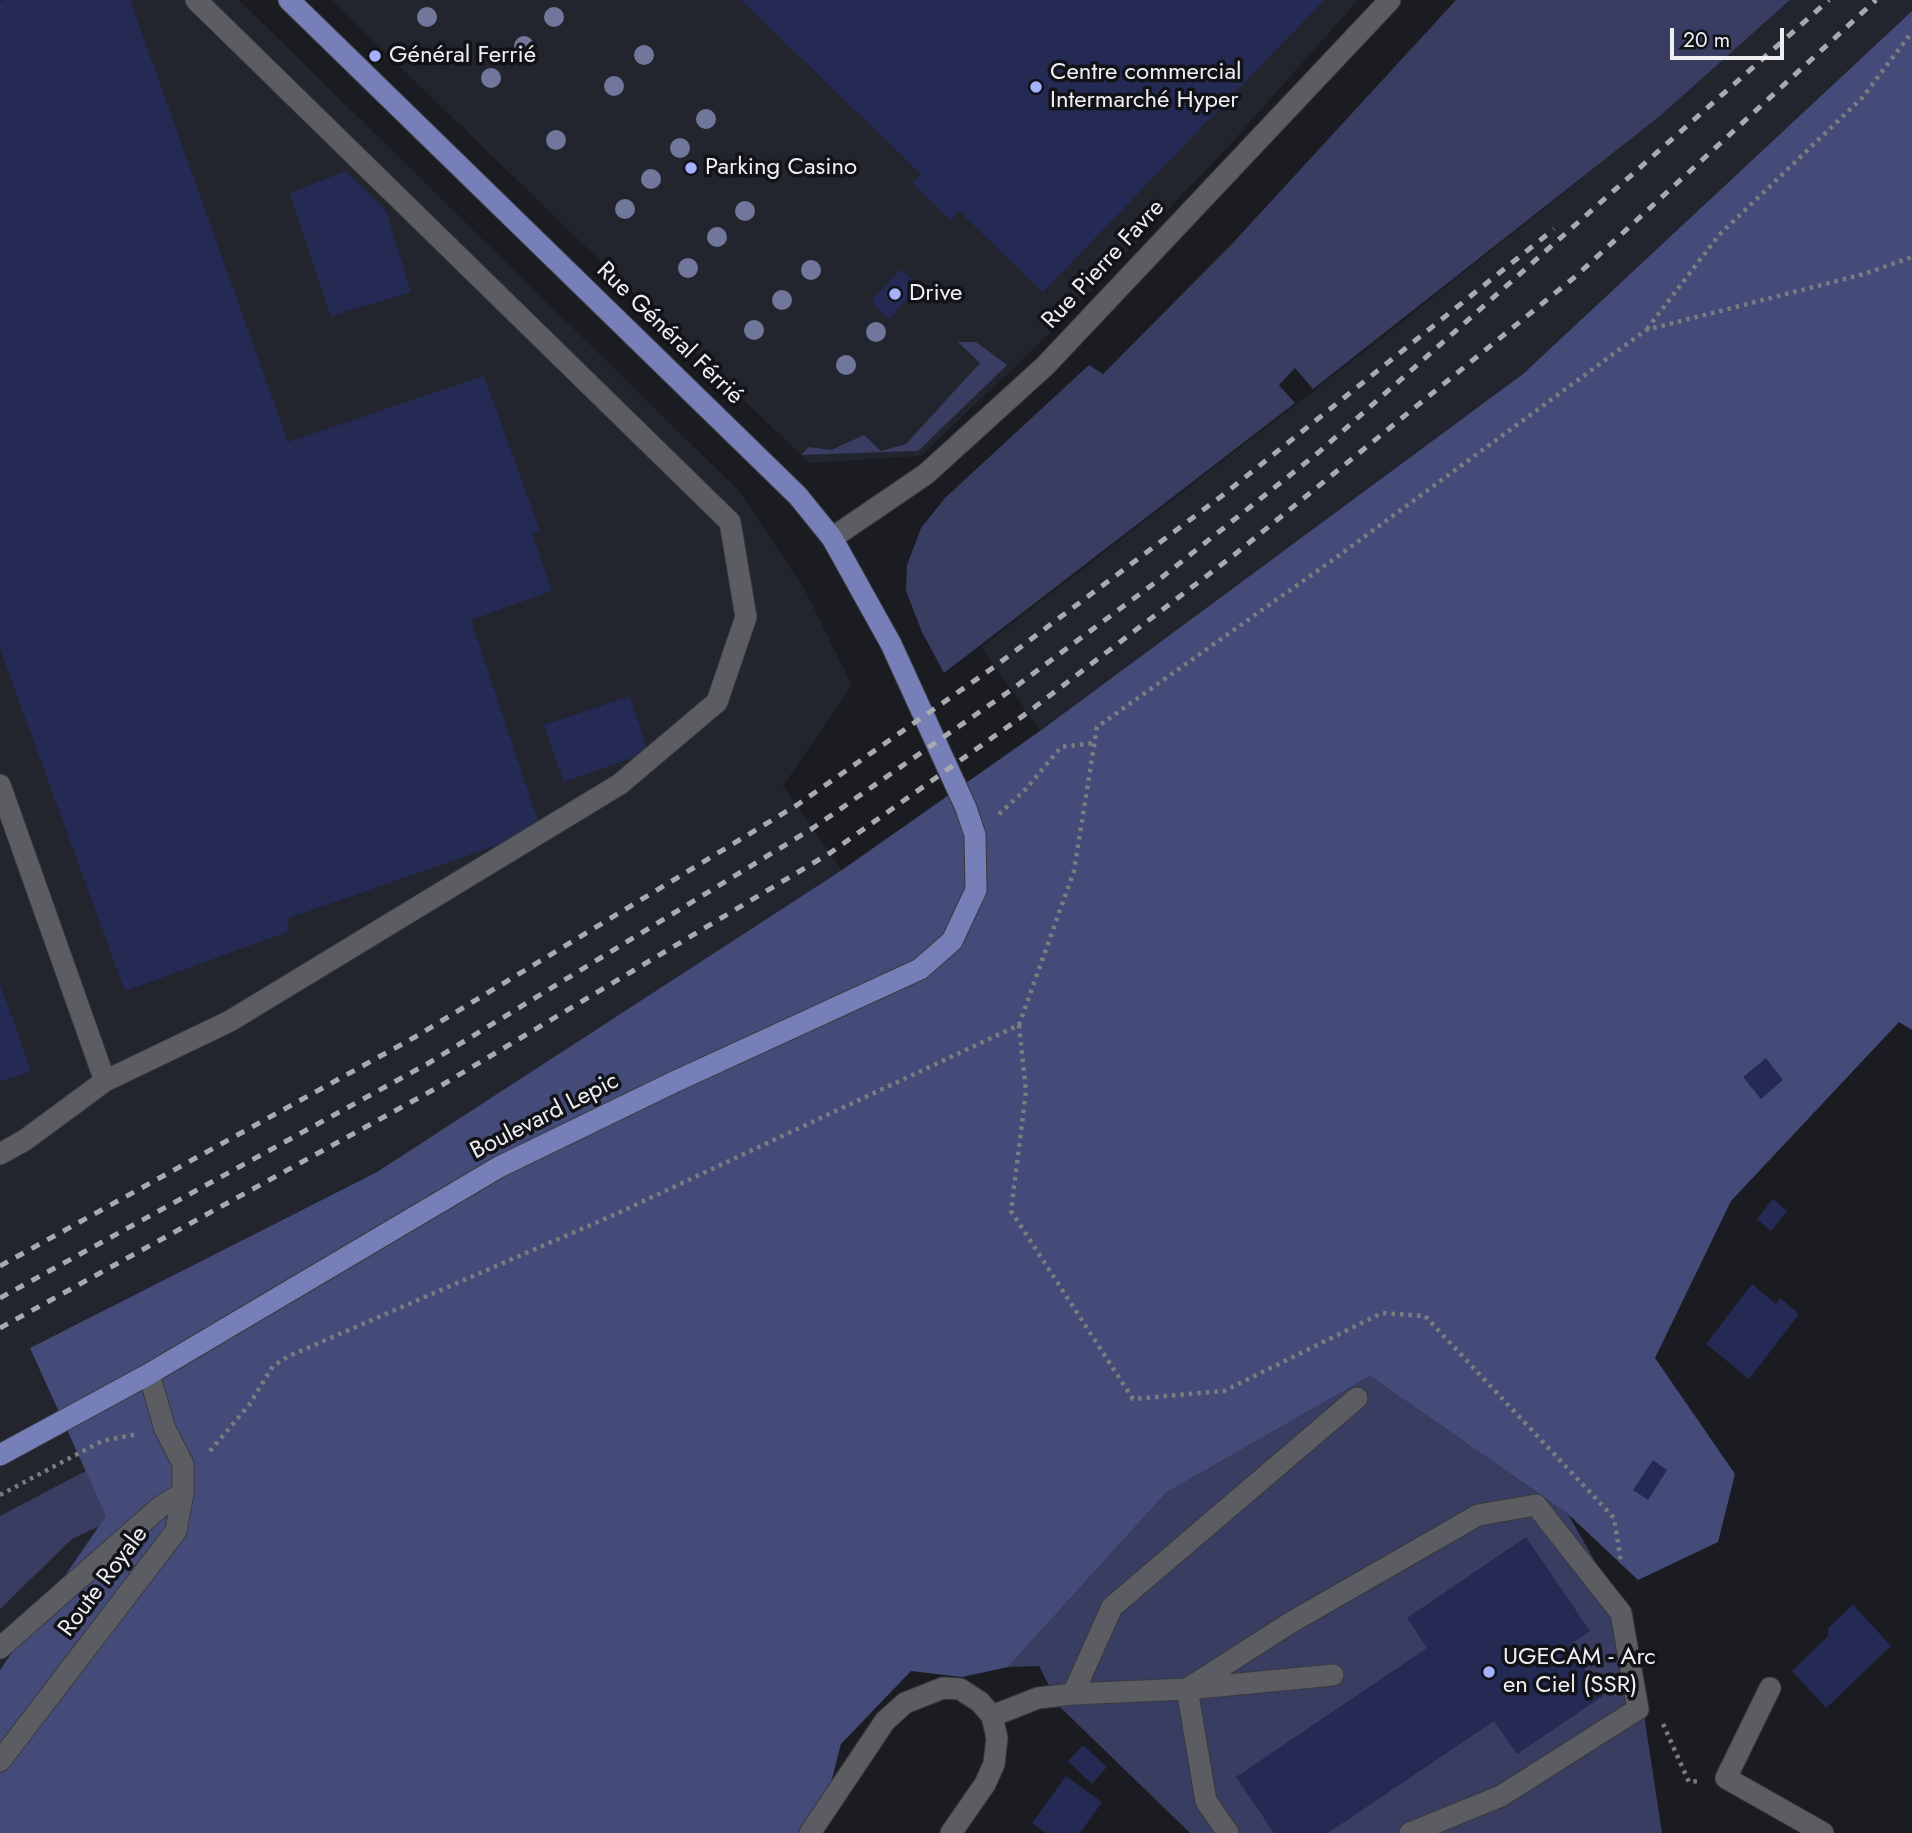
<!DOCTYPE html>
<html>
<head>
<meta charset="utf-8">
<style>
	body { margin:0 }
	#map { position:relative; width:1912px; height:1833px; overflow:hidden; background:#1b1c21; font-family:Jost,sans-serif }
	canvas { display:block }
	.scale { position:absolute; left:1670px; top:28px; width:114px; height:32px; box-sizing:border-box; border:4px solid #efeff3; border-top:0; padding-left:9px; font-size:21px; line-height:24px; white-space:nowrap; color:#efeff3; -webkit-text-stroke:5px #121318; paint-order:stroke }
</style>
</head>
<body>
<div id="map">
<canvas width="1912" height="1833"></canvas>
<div class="scale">20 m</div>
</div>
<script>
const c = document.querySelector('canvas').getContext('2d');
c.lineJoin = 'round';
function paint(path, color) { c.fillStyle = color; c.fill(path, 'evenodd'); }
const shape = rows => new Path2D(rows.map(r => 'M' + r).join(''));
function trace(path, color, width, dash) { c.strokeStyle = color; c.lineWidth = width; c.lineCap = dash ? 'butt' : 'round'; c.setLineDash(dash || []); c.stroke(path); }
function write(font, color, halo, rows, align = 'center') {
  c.font = font + ' Jost,sans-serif'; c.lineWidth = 7; c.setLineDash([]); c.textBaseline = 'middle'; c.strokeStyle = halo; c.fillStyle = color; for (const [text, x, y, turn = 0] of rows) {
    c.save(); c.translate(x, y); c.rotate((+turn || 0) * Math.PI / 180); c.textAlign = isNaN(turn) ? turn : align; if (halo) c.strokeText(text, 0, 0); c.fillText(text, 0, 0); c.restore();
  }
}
const built = shape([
	[0,0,239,0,740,492,805,590,852,685,783,786,842,870,377,1172,30,1348,107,1516,0,1670],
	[331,0,1358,0,1225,150,1048,335,921,456,809,463],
	[1790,0,1912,0,1912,11,1523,374,1040,731,981,647,1365,351,1660,116]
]);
const green = shape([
	[1456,0,1790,0,1660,116,1313,389,1295,368,1279,385,1295,403,944,673,922,632,906,591,907,565,921,528,945,498,1089,365,1103,374,1231,245],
	[958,342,976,342,1007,365,918,451,801,455,809,447,831,450,864,435,881,451,906,444,980,363],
	[1370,1376,1568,1514,1630,1623,1662,1833,1190,1833,1060,1707,1039,1666,1008,1667,1166,1493],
	[129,1448,133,1510,72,1539,0,1609,0,1516]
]);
const forest = shape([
	[1912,11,1912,1030,1899,1022,1731,1201,1655,1358,1735,1474,1718,1542,1638,1580,1568,1514,1370,1376,1166,1493,1008,1667,962,1677,911,1671,841,1744,818,1833,0,1833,0,1670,106,1516,30,1348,377,1172,842,870,1040,731,1523,374]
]);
const building = shape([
	[5,0,130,0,288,442,484,376,540,531,532,534,552,591,471,620,541,830,286,919,290,931,125,991,0,649,0,2],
	[741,0,1324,0,1043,292,959,211,950,220,912,183,921,174],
	[346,171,386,211,411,292,331,316,290,193],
	[901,269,919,286,889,319,871,301],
	[630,696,648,752,564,782,544,725],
	[0,984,31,1071,0,1082],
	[1766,1058,1783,1080,1761,1099,1743,1077],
	[1773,1199,1787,1211,1771,1231,1757,1219],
	[1752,1284,1776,1304,1780,1298,1799,1314,1749,1379,1706,1344],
	[1653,1460,1667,1470,1648,1500,1633,1490],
	[1526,1537,1590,1631,1569,1645,1603,1696,1517,1754,1494,1721,1328,1833,1274,1833,1236,1777,1427,1648,1407,1618],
	[1853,1605,1891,1646,1826,1708,1792,1671,1828,1636,1828,1628],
	[1083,1745,1107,1767,1092,1784,1068,1761],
	[1066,1776,1102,1802,1080,1833,1046,1833,1032,1823]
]);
const path = shape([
	[1647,329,1719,235,1862,98,1912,32],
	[999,814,1026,789,1061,747,1094,743],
	[1019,1025,1026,1091,1011,1211,1133,1399,1224,1391,1382,1313,1425,1316,1614,1518,1621,1562],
	[210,1451,249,1405,273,1366,289,1356,616,1214,1019,1025,1074,871,1097,727,1334,559,1646,330,1864,274,1912,257],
	[0,1495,102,1441,138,1434],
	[1663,1724,1689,1782,1698,1781]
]);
const minor = shape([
	[832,538,926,474,1045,366,1390,0],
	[0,785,105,1081,25,1140,0,1154],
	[105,1081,230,1021,620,784,717,702,746,617,730,522,196,0],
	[0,1648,160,1507,183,1493],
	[1770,1688,1726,1778,1823,1833],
	[1073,1694,1112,1607,1357,1398],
	[992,1716,1038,1698,1073,1694,1187,1689,1333,1675],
	[0,1761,176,1531,183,1493,183,1464,165,1429,149,1374],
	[810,1833,885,1721,905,1703,943,1688,960,1689,980,1702,992,1716,997,1738,994,1764,985,1784,951,1833],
	[1228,1833,1206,1801,1187,1689,1290,1623,1478,1515,1536,1505,1621,1613,1638,1709,1501,1796,1410,1833]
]);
const major = shape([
	[0,1455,149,1374,499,1167,674,1082,920,969,952,941,976,890,975,835,966,808,891,644,832,538,798,496,289,0]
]);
const rail = shape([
	[0,1266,415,1037,797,805,994,667,1223,495,1554,229],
	[0,1298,427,1064,813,828,1011,690,1156,582,1319,452,1829,0],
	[0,1328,442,1085,830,853,1027,713,1234,555,1576,276,1876,0]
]);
const trees = [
	[427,17],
	[554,17],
	[524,46],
	[644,55],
	[491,78],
	[614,86],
	[706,119],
	[556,140],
	[680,148],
	[651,179],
	[625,209],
	[745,211],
	[717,237],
	[688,268],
	[811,270],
	[782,300],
	[754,330],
	[876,332],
	[846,365]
];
const markers = [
	[375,56,7,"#a5b1fc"],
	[1036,87,7,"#a5b1fc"],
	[691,168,7,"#a5b1fc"],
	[895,294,7,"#a5b1fc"],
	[1489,1672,7,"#a5b1fc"]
];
const poiNames = [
	["Général Ferrié",389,56],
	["Centre commercial",1050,73],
	["Intermarché Hyper",1050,101],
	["Parking Casino",705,168],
	["Drive",909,294],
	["UGECAM - Arc",1503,1658],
	["en Ciel (SSR)",1503,1686]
];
const streetNames = [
	["Rue Pierre Favre",1104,265,-47],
	["Rue Général Férrié",669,334,44],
	["Boulevard Lepic",545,1117,-27],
	["Route Royale",104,1582,-53]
];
paint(built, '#22242e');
paint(green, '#383d61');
paint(forest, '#444b79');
paint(building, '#252a55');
trace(minor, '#393a3e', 23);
trace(major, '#393a3e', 23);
trace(path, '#7b7c80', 4.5, [3.5, 5]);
trace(minor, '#5b5d62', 21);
trace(major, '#767fb7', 21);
trace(rail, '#a9aaae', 5, [9, 9]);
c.fillStyle = '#70779b';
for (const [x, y] of trees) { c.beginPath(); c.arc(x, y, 10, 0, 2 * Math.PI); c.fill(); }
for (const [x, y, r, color] of markers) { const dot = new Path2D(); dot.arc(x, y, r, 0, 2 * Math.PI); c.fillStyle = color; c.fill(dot); trace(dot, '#121318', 2.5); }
write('24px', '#efeff3', '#121318', poiNames, 'left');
write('24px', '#efeff3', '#121318', streetNames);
</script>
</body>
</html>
